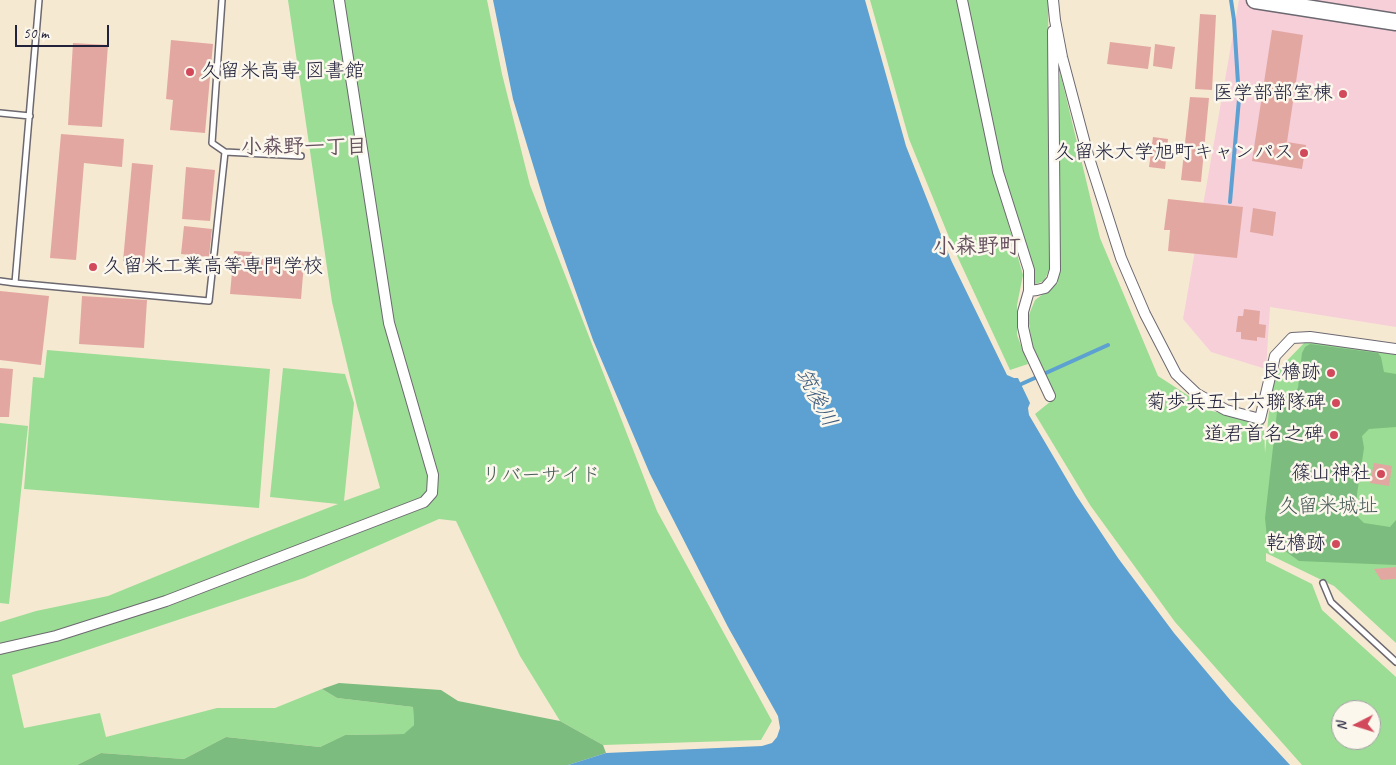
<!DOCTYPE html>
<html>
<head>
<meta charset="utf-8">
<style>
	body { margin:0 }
	#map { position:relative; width:1396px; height:765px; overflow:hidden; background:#f6e9d2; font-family:Caveat,sans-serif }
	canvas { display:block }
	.north { position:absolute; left:1331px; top:700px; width:50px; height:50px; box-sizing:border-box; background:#fbf7ec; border:1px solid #a4a2a5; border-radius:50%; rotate:265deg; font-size:14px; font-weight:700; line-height:20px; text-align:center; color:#22223b }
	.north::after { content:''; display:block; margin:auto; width:18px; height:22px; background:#d1495b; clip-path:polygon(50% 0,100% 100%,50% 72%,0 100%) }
	.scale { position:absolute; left:15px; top:25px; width:94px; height:22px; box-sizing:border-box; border:2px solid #22223b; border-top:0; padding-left:6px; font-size:15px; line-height:18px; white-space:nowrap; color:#22223b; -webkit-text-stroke:4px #fbf7ec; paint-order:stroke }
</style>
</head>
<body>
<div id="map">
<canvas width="1396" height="765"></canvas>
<div class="north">N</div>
<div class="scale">50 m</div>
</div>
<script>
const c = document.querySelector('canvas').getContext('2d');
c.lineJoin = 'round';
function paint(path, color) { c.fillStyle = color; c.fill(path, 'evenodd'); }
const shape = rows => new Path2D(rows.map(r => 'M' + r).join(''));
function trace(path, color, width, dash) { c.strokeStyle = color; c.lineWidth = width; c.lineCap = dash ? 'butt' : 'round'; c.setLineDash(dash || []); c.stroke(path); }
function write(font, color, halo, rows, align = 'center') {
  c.font = font + ' Caveat,"Klee One",sans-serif'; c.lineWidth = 5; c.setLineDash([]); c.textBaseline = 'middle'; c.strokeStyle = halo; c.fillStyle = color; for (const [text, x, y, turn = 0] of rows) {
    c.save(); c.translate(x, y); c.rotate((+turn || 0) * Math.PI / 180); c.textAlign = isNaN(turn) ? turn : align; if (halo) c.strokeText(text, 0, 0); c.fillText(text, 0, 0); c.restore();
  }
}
const built = shape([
	[1239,0,1396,0,1396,327,1270,307,1266,369,1211,352,1183,319]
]);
const green = shape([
	[288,0,487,0,502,74,530,185,657,511,772,721,761,740,603,745,560,721,520,656,456,521,439,519,304,578,12,675,24,728,100,713,106,737,217,708,275,708,322,689,337,698,413,707,414,725,405,734,345,735,320,747,226,737,184,759,101,753,77,765,0,765,0,622,36,611,108,596,250,538,338,504,270,497,283,368,345,374,354,403,344,501,380,488,357,406,332,302],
	[870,0,959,0,994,174,1023,275,1017,305,1017,335,1028,364,1010,370,953,247,909,139],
	[966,0,1048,0,1051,266,1044,281,1033,285,1033,268,1002,169],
	[1060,72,1100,238,1158,376,1212,411,1264,424,1265,453,1270,400,1276,372,1306,341,1396,354,1396,643,1334,586,1266,553,1266,561,1312,584,1322,610,1396,677,1396,765,1302,765,1175,622,1090,505,1035,414,1056,397,1032,344,1028,317,1035,300,1058,283],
	[1341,710,1371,710,1371,740,1341,740],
	[47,350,270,369,259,508,24,489,33,377,44,378],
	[0,423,28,426,9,604,0,603]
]);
const forest = shape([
	[1310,344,1378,353,1381,357,1384,372,1396,374,1396,427,1369,429,1362,436,1364,448,1357,494,1358,517,1364,523,1390,527,1396,520,1396,565,1299,561,1267,538,1265,518,1277,412,1284,397,1294,393,1298,388,1302,353,1305,347],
	[339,683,441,690,458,701,560,721,603,745,606,753,568,765,77,765,101,753,184,759,226,737,320,747,345,735,404,734,414,725,413,707,337,698,322,689]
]);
const water = shape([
	[493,0,865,0,906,146,951,260,1007,375,1014,378,1018,378,1030,403,1028,408,1029,415,1076,495,1118,558,1174,633,1231,701,1290,765,568,765,606,753,762,746,772,743,777,737,780,728,778,716,728,627,650,474,593,340,547,211,513,99]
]);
const stream = shape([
	[1230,202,1239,99,1234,20,1231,0],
	[1017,386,1108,345]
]);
const building = shape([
	[1200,14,1216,15,1212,90,1195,89],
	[1272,30,1303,35,1287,142,1306,145,1302,169,1252,161],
	[171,40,213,44,205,133,170,130,173,100,166,99],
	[1110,42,1151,47,1148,69,1107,64],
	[73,43,108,45,102,127,68,125],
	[1155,44,1175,47,1172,69,1153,66],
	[1190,97,1209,98,1201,182,1181,180],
	[61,134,124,139,122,167,84,163,76,260,50,258],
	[1153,137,1168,139,1165,169,1149,167],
	[132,163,153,165,144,263,123,261],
	[186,167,215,170,210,221,182,219],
	[1168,199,1243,207,1237,258,1168,251,1170,230,1164,230],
	[1253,208,1276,212,1273,236,1250,232],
	[184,226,212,229,209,257,181,254],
	[234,251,252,252,251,258,304,263,301,299,230,294],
	[0,291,49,296,41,365,0,360],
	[82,296,147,300,144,348,79,344],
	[1244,309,1260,311,1259,324,1266,325,1265,338,1257,337,1257,341,1241,339,1241,332,1236,332,1238,316,1243,316],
	[0,368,13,369,9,417,0,417],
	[1374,463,1392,466,1389,486,1370,483],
	[1396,567,1396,579,1381,580,1374,569]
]);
const service = shape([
	[39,0,15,283,209,301,225,152,212,143,222,0],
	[0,113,30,116],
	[225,152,301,156],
	[0,281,15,283],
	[1323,583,1331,602,1396,662]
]);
const minor = shape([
	[962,0,998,172,1029,270,1029,291,1023,312,1023,327,1028,349,1050,396],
	[1053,0,1055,20,1062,57,1088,155,1121,258,1145,314,1176,374,1197,394,1226,410,1260,419,1275,356,1292,338,1310,337,1396,349],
	[1029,291,1037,290,1045,288,1052,280,1055,270,1053,31],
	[0,649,56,636,166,601,424,502,432,493,433,475,389,323,339,0]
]);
const primary = shape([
	[1255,0,1396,22]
]);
const markers = [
	[190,72,5,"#d1495b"],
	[1343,94,5,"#d1495b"],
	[1304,153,5,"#d1495b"],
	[93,267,5,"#d1495b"],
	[1331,373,5,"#d1495b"],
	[1336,403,5,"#d1495b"],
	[1334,435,5,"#d1495b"],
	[1381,474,5,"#d1495b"],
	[1336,544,5,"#d1495b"]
];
const poiNames = [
	["久留米高専 図書館",200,72,"left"],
	["医学部部室棟",1333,94],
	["久留米大学旭町キャンパス",1294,153],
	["久留米工業高等専門学校",103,267,"left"],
	["艮櫓跡",1321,373],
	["菊歩兵五十六聯隊碑",1326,403],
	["道君首名之碑",1324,435],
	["篠山神社",1371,474],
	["乾櫓跡",1326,544]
];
const parkNames = [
	["リバーサイド",541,476],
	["久留米城址",1328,507]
];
const neighbourhoodNames = [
	["小森野一丁目",304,147]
];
const waterNames = [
	["筑後川",816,398,62]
];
const quarterNames = [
	["小森野町",977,247]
];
paint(built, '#f6cfd9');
paint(green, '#9bdd94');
paint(forest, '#7cbc7e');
paint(water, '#5ca1d1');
trace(stream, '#5ca1d1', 4);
paint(building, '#e3a7a1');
trace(service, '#6c6870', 8);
trace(minor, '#6c6870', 12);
trace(primary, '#6c6870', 19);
trace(service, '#fff', 5);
trace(minor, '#fff', 10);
trace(primary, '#fff', 16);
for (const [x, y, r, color] of markers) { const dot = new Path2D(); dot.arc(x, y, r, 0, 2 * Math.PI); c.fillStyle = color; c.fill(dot); trace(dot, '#fbf7ec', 2); }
write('20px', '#22223b', '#fbf7ec', poiNames, 'right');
write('20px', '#465a56', '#fbf7ec', parkNames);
write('bold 21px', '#66515f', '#fbf7ec', neighbourhoodNames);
write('italic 21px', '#3c5b7e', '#fbf7ec', waterNames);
write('bold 22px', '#66515f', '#fbf7ec', quarterNames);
</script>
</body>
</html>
